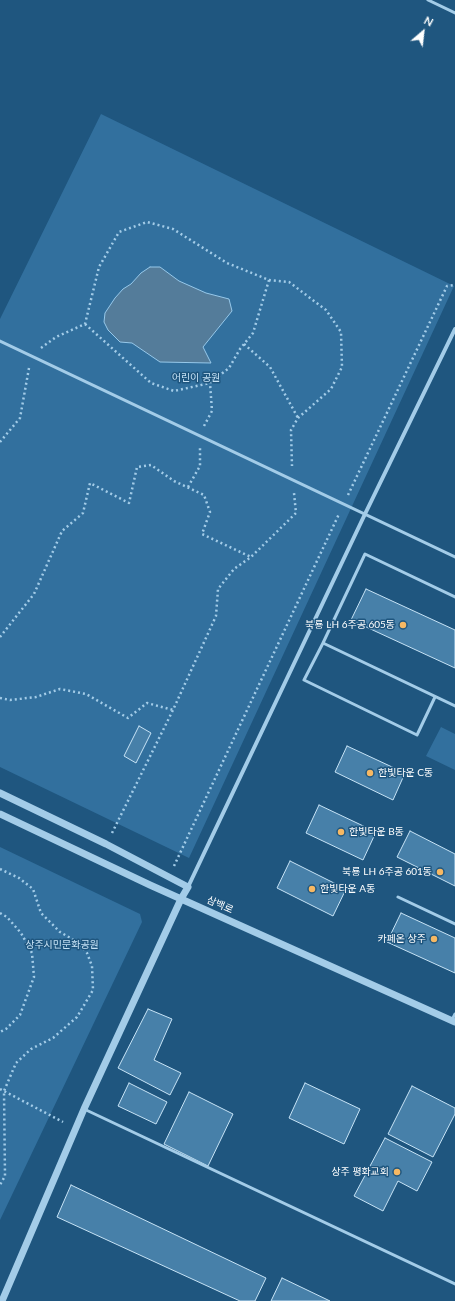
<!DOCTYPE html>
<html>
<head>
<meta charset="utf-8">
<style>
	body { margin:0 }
	#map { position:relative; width:455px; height:1301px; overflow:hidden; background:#1f567f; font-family:Lato,sans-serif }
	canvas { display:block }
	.north { position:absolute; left:403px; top:12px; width:40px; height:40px; -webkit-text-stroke:3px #1f567f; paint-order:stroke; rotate:28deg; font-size:11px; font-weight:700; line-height:16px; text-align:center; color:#fff }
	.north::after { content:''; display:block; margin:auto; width:14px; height:18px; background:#fff; clip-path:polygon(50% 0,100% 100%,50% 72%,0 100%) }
</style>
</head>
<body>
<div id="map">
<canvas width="455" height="1301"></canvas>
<div class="north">N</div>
</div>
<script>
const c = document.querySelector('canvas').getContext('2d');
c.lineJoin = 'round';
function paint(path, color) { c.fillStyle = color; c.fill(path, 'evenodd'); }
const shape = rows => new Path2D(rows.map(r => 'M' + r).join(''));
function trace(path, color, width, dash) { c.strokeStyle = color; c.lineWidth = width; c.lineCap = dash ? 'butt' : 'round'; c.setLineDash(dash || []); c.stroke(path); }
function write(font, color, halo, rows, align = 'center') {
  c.font = font + ' Lato,"Noto Sans KR",sans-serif'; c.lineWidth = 3; c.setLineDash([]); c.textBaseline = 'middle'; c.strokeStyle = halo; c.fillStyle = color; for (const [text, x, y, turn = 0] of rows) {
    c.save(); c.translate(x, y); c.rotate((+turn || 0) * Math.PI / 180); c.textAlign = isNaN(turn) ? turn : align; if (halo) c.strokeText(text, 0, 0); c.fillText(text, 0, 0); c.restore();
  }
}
const green = shape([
	[101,114,454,286,189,858,0,767,0,319],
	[441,727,455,734,455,770,426,756],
	[0,847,140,914,142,922,0,1220]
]);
const water = shape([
	[150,267,160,267,179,281,206,293,229,299,232,311,203,347,211,363,160,362,132,343,120,342,108,330,104,322,105,313,115,298,123,289,131,284,141,273,150,267]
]);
const building = shape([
	[366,589,455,630,455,668,351,620,366,589],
	[139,726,151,733,136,763,124,756,139,726],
	[347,746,405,773,393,800,335,772,347,746],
	[319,805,376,832,363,860,306,833,319,805],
	[410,831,455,854,455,886,397,857,410,831],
	[290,861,346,889,333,916,277,888,290,861],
	[401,913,455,938,455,973,387,942,401,913],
	[148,1009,172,1019,154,1060,181,1073,170,1095,118,1068,148,1009],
	[129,1083,167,1102,156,1124,118,1106,129,1083],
	[305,1083,360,1109,344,1144,289,1118,305,1083],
	[412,1086,455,1108,455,1114,433,1157,388,1134,412,1086],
	[189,1092,233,1114,208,1166,164,1144,189,1092],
	[385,1138,432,1162,417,1191,398,1181,383,1211,354,1196,385,1138],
	[71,1185,266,1278,255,1301,240,1301,57,1217,71,1185],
	[282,1278,330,1301,271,1301,282,1278]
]);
const path = shape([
	[85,324,151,383,174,391,210,383,229,368,240,349,253,333,269,280],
	[244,344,270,367,298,418],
	[41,348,56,337,85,324,99,267,119,232,147,222,173,229,227,263,269,280,289,282,326,310,341,332,342,367,331,389,298,418,291,430,292,466],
	[204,426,212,411,210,383],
	[0,442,20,418,29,368],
	[188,487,200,466,200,448],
	[348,495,447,286,455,285],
	[0,637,34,594,62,531,83,513,90,483,129,503,137,467,151,465,174,481,204,495,210,512,202,534,251,557],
	[0,698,10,700,36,697,60,689,86,694,128,718,147,703,173,710],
	[112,833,173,710,216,616,218,589,234,569,251,557,296,513,294,493],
	[174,866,339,514],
	[0,869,19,878,33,889,41,913,60,932,79,943,87,953,92,966,93,990,77,1017,53,1038,31,1049,16,1063,4,1091,5,1176,0,1185],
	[0,913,7,917,21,933,32,953,34,977,20,1015,6,1029,0,1032],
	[0,1089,63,1122]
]);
const service = shape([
	[428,0,455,13],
	[0,341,455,557],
	[455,597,365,554,323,643,455,706],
	[323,643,304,680,417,735,435,697],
	[398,897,455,924],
	[452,1020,455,1014],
	[84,1109,455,1284]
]);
const minor = shape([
	[188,887,365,514,455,329]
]);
const tertiary = shape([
	[0,793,106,844,188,887,181,899,84,1109,2,1301],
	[0,814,150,885,455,1022]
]);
const markers = [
	[403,625,4,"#f6b863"],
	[370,773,4,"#f6b863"],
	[341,832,4,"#f6b863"],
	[440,872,4,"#f6b863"],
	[312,889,4,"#f6b863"],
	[434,939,4,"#f6b863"],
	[397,1172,4,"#f6b863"]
];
const parkNames = [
	["어린이 공원",196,378],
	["상주시민문화공원",62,945]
];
const poiNames = [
	["북룡 LH 6주공 605동",395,625],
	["한빛타운 C동",378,773,"left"],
	["한빛타운 B동",349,832,"left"],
	["북룡 LH 6주공 601동",432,872],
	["한빛타운 A동",320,889,"left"],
	["카페온 상주",426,939],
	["상주 평화교회",389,1172]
];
const streetNames = [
	["삼백로",220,905,24]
];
paint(green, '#32709e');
paint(water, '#547c9a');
trace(water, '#96c8ea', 1);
paint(building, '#4780a9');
trace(building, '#c7e3f6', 1);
trace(path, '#a3cce8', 2.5, [2, 3]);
trace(service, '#a3cce8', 3);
trace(minor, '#a3cce8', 4);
trace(tertiary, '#a3cce8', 7);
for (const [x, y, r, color] of markers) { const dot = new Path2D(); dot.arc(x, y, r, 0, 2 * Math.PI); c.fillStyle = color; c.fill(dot); trace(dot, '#1f567f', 1.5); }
write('10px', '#c7e3f6', '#1f567f', parkNames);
write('10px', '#fff', '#1f567f', poiNames, 'right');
write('10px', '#fff', '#1f567f', streetNames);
</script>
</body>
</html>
